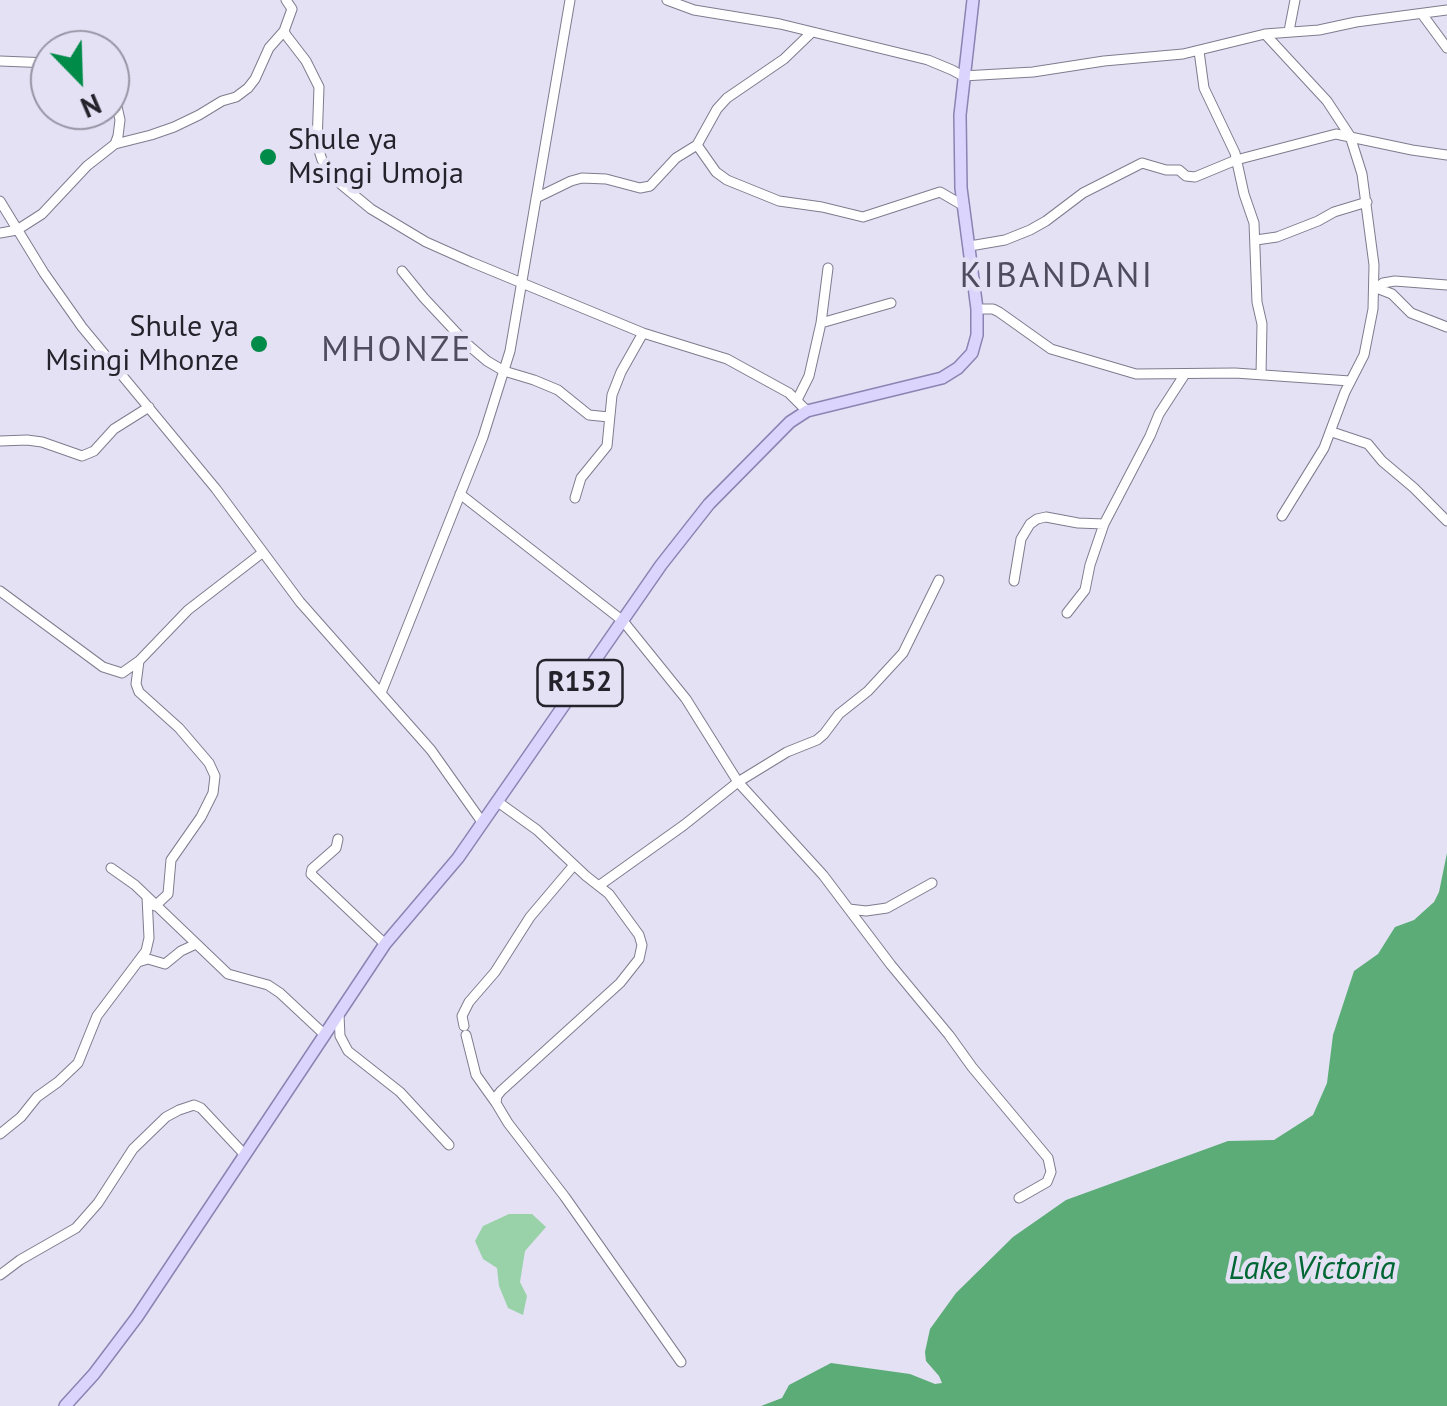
<!DOCTYPE html>
<html>
<head>
<meta charset="utf-8">
<style>
	body { margin:0 }
	#map { position:relative; width:1447px; height:1406px; overflow:hidden; background:#e4e1f5; font-family:"PT Sans",sans-serif }
	canvas { display:block }
	.north { position:absolute; left:30px; top:30px; width:100px; height:100px; box-sizing:border-box; background:#e4e1f5; border:2px solid #9795a4; border-radius:50%; rotate:157deg; font-size:28px; font-weight:700; line-height:40px; text-align:center; color:#24232b }
	.north::after { content:''; display:block; margin:auto; width:35px; height:45px; background:#008b48; clip-path:polygon(50% 0,100% 100%,50% 72%,0 100%) }
</style>
</head>
<body>
<div id="map">
<canvas width="1447" height="1406"></canvas>
<div class="north">N</div>
</div>
<script>
const c = document.querySelector('canvas').getContext('2d');
c.lineJoin = 'round';
function paint(path, color) { c.fillStyle = color; c.fill(path, 'evenodd'); }
const shape = rows => new Path2D(rows.map(r => 'M' + r).join(''));
function trace(path, color, width, dash) { c.strokeStyle = color; c.lineWidth = width; c.lineCap = dash ? 'butt' : 'round'; c.setLineDash(dash || []); c.stroke(path); }
function write(font, color, halo, rows, align = 'center') {
  c.font = font + ' "PT Sans",sans-serif'; c.lineWidth = 9; c.setLineDash([]); c.textBaseline = 'middle'; c.strokeStyle = halo; c.fillStyle = color; for (const [text, x, y, turn = 0] of rows) {
    c.save(); c.translate(x, y); c.rotate((+turn || 0) * Math.PI / 180); c.textAlign = isNaN(turn) ? turn : align; if (halo) c.strokeText(text, 0, 0); c.fillText(text, 0, 0); c.restore();
  }
}
const green = shape([
	[509,1214,532,1214,546,1227,525,1251,520,1282,527,1296,523,1315,508,1308,499,1286,497,1268,483,1259,475,1241,483,1226]
]);
const water = shape([
	[1447,853,1447,1406,761,1406,782,1398,789,1385,831,1363,910,1374,935,1384,942,1383,939,1376,926,1361,925,1352,930,1329,956,1293,1013,1237,1066,1200,1228,1141,1274,1140,1313,1115,1327,1083,1333,1035,1354,971,1378,954,1395,927,1414,920,1434,902,1439,892]
]);
const minor = shape([
	[286,0,292,9,284,31,286,35,306,61,319,87,317,144,322,160,337,181,371,209,426,242,471,262,643,333,727,359,789,393,807,411],
	[667,0,694,10,780,24,928,60,952,70,963,76,1033,72,1104,61,1183,54,1265,34,1319,30,1356,22,1447,10],
	[1422,14,1447,48],
	[1289,31,1295,0],
	[1265,34,1327,101,1350,136,1362,174,1374,265,1373,309,1364,355,1345,392,1324,448,1282,516],
	[1199,51,1204,88,1235,153,1244,194,1254,223,1257,302,1262,324,1261,375],
	[0,61,50,63],
	[110,92,116,102,120,120,118,136,115,144],
	[697,145,716,172,727,180,779,201,822,207,863,217,940,192,964,206],
	[536,198,571,181,582,178,606,179,640,188,650,186,676,158,697,145,717,109,727,98,784,59,812,32],
	[0,201,44,273,82,327,216,489,300,602,431,750,482,822],
	[0,233,17,230,42,214,87,166,115,144,151,135,174,127,199,115,222,101,236,97,248,88,255,79,269,48,284,31],
	[1256,240,1277,237,1318,221,1334,212,1367,202],
	[970,246,1005,240,1030,230,1046,221,1083,193,1142,163,1166,170,1179,170,1186,176,1195,177,1236,160,1336,134,1412,150,1447,155],
	[402,271,424,298,467,344,487,361,504,371,534,380,558,390,589,415,609,417],
	[1374,287,1392,294,1411,313,1447,327],
	[1377,288,1383,283,1395,281,1447,285],
	[977,309,993,309,999,312,1051,349,1136,374,1235,373,1350,381],
	[821,323,891,303],
	[797,400,809,376,821,323,828,268],
	[1332,432,1368,444,1382,461,1414,488,1447,521],
	[0,441,27,440,42,442,82,456,94,451,114,429,149,407],
	[460,494,623,621,686,699,738,782,823,875,891,965,949,1035,972,1067,1048,1158,1051,1172,1047,1182,1019,1198],
	[575,498,581,478,607,446,612,395,621,372,643,333],
	[1014,581,1021,539,1030,524,1037,519,1046,517,1078,523,1104,524],
	[0,591,103,667,122,673,139,661,188,610,262,553],
	[1067,613,1085,590,1090,565,1104,524,1150,436,1159,414,1185,374],
	[139,661,136,684,139,692,179,728,209,763,215,776,213,793,201,817,171,860,168,894,155,906],
	[381,693,483,437,510,351,570,0],
	[498,802,537,830,586,876,609,894,639,935,642,945,639,959,620,983,501,1091,497,1096,496,1103,508,1123,565,1197,681,1362],
	[338,839,336,848,312,869,311,874,385,944],
	[111,868,135,885,228,974,268,985,280,993,325,1035],
	[600,885,684,825,738,782,787,752,817,740,824,734,839,714,868,691,903,653,939,580],
	[849,909,866,911,887,908,932,883],
	[138,962,148,959,165,964,181,951,196,944],
	[339,1015,340,1036,348,1051,400,1092,449,1145],
	[464,1026,462,1016,469,1002,495,972,530,917,574,865],
	[466,1035,476,1075,496,1103],
	[0,1134,21,1117,37,1097,58,1082,78,1063,97,1016,146,951,149,938,147,897],
	[0,1275,20,1260,76,1228,98,1203,133,1149,166,1117,179,1110,194,1105,201,1108,245,1155]
]);
const major = shape([
	[65,1406,94,1374,137,1317,385,944,458,858,661,565,709,504,790,422,807,411,942,378,958,368,972,353,977,335,977,309,961,188,960,115,973,0]
]);
const markers = [
	[268,157,10,"#008b48"],
	[259,344,10,"#008b48"]
];
const shields = [
	[580,683,85]
];
const shieldNames = [
	["R152",580,683]
];
const poiNames = [
	["Shule ya",288,140],
	["Msingi Umoja",288,174],
	["Shule ya",239,327,"right"],
	["Msingi Mhonze",239,361,"right"]
];
const waterNames = [
	["Lake Victoria",1312,1270]
];
const quarterNames = [
	["KIBANDANI",1057,277],
	["MHONZE",397,351]
];
paint(green, '#99d2a9');
paint(water, '#5bac76');
trace(minor, '#7e7c8d', 11);
trace(major, '#8b83b2', 14);
trace(minor, '#fff', 9);
trace(major, '#dbd4fd', 11);
for (const [x, y, r, color] of markers) { const dot = new Path2D(); dot.arc(x, y, r, 0, 2 * Math.PI); c.fillStyle = color; c.fill(dot); trace(dot, '#e4e1f5', 4); }
for (const [x, y, w] of shields) { const box = new Path2D(); box.roundRect(x - w / 2, y - 23, w, 46, 8); c.fillStyle = '#e4e1f5'; c.fill(box); trace(box, '#24232b', 2.5); }
write('bold 28px', '#24232b', null, shieldNames);
write('30px', '#24232b', '#e4e1f5', poiNames, 'left');
write('italic 32px', '#063', '#e4e1f5', waterNames);
c.letterSpacing = '2.5px';
write('35px', '#4f4c5d', '#e4e1f5', quarterNames);
c.letterSpacing = '0px';
</script>
</body>
</html>
